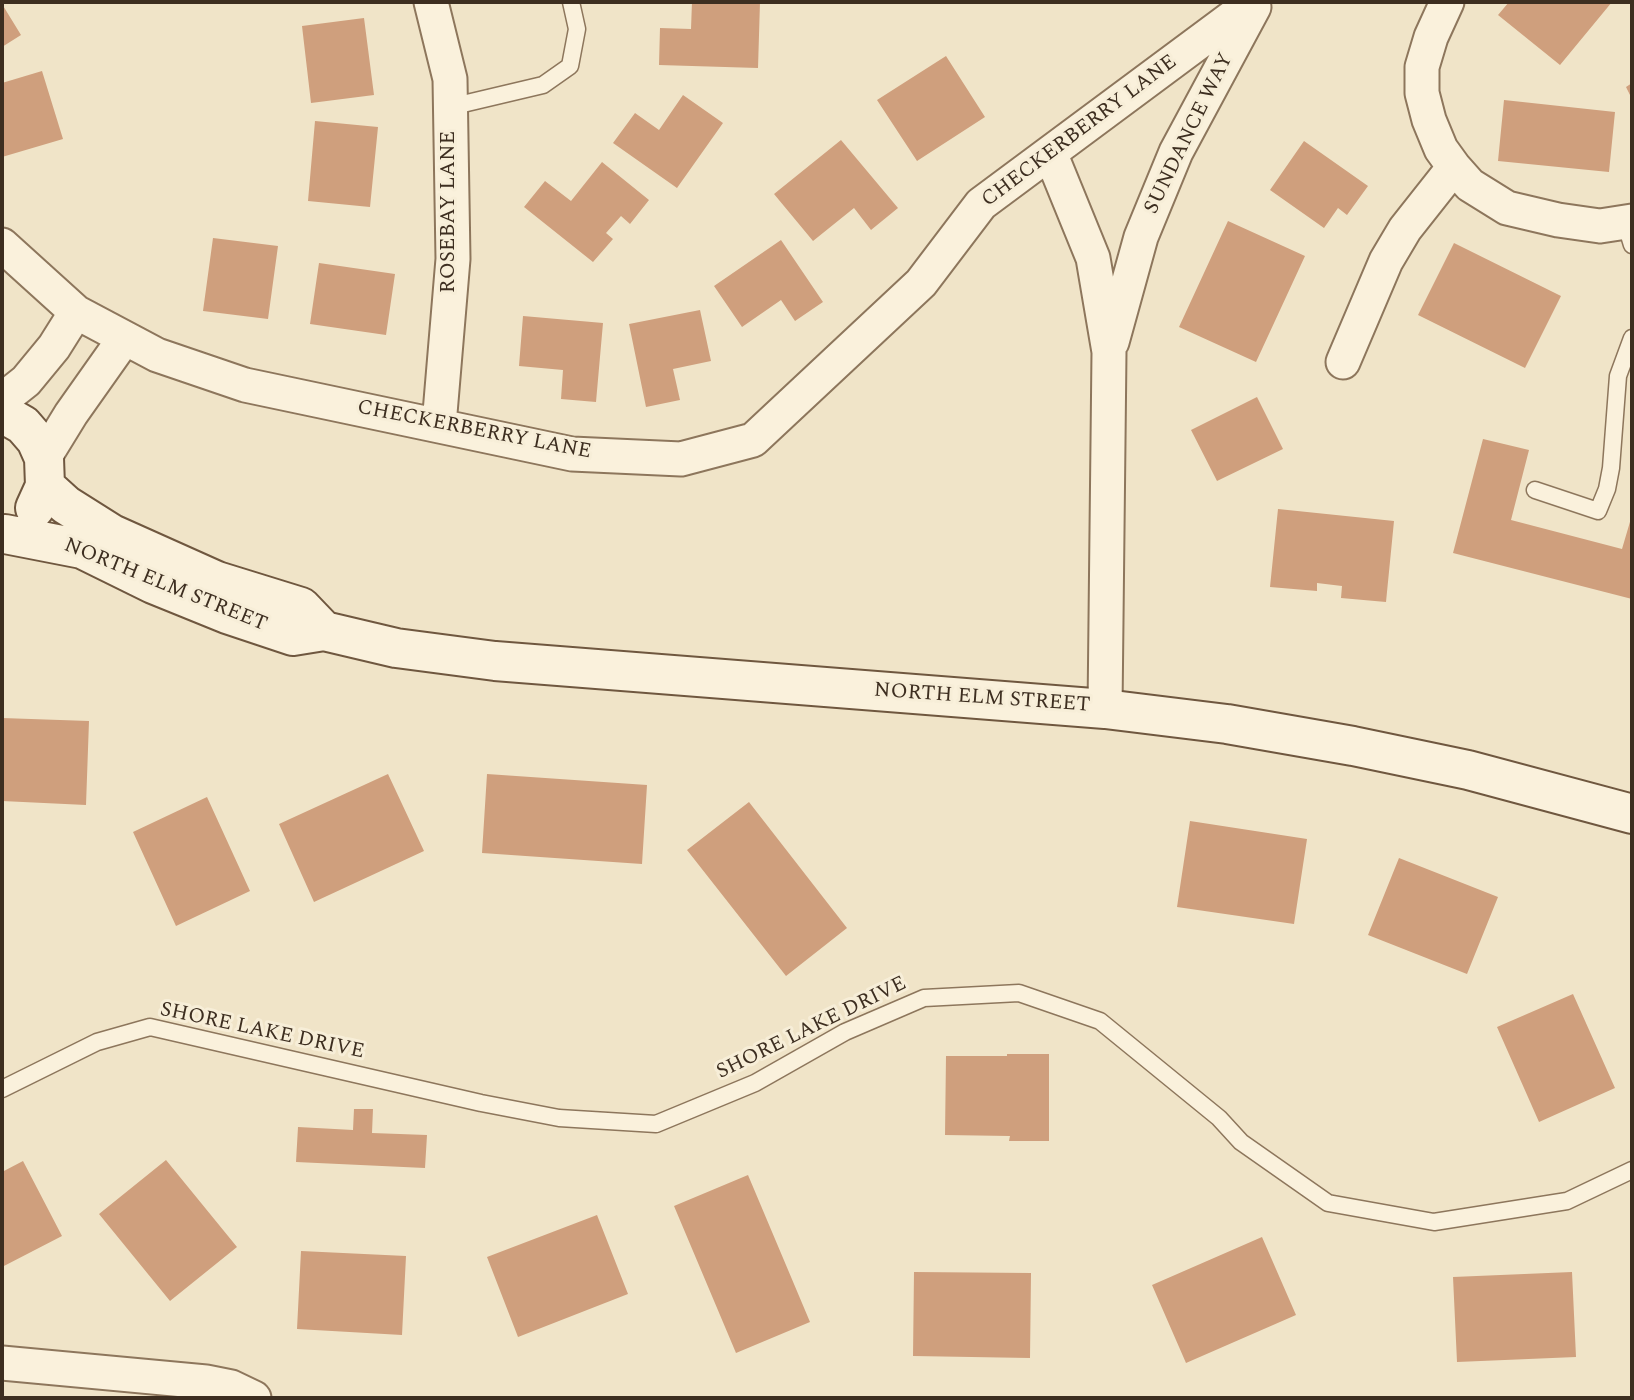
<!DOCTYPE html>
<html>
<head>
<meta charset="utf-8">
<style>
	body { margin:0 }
	#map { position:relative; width:1634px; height:1400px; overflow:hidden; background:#f0e4c8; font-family:Spectral,serif }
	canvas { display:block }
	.frame { position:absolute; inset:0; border:4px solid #3d2e20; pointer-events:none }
</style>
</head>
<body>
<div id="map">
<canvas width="1634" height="1400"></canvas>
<div class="frame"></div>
</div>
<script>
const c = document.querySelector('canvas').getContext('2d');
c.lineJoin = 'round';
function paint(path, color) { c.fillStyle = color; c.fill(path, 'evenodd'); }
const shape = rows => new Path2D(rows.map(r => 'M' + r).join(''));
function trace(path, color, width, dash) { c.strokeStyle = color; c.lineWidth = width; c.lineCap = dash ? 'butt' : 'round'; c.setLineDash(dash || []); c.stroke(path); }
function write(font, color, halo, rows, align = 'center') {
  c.font = font + ' Spectral,serif'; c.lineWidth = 6; c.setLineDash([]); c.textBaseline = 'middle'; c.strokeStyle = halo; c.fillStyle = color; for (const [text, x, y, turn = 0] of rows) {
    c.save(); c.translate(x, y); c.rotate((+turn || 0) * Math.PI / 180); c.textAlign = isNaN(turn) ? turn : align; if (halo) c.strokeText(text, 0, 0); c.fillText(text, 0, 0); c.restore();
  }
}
const building = shape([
	[692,2,760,2,758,68,659,65,660,28,691,29],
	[1509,2,1612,2,1560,65,1498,15],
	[2,4,21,35,2,47],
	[364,18,374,95,311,103,302,26],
	[946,56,985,117,917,161,877,100],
	[42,71,63,139,2,157,2,83],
	[1632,83,1632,99,1626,87],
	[683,95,723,123,677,188,613,143,635,113,659,130],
	[1504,100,1615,112,1609,172,1498,161],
	[315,121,378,127,370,207,308,201],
	[841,140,898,208,871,230,854,208,813,241,774,194],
	[1304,141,1368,186,1347,215,1338,208,1324,228,1270,190],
	[602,162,649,200,630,224,621,216,606,233,613,239,593,262,524,207,545,181,571,201],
	[1228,221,1305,256,1256,362,1179,327],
	[213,238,278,246,268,319,203,311],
	[781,240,823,302,795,321,781,300,742,327,714,286],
	[1454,243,1561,296,1525,368,1418,315],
	[319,263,395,274,386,335,310,324],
	[700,310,711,361,673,369,680,400,646,407,629,324],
	[523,316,603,323,596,402,561,399,563,370,519,366],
	[1257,397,1283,449,1217,481,1191,430],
	[1483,439,1529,450,1511,520,1622,549,1632,515,1632,599,1453,553],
	[1278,509,1394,521,1386,602,1341,598,1342,586,1317,583,1317,591,1270,587],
	[2,718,89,721,86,805,2,801],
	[388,774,424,851,314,902,279,824],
	[487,774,647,785,642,864,482,853],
	[207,797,250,891,176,926,133,832],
	[749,802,847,928,786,976,687,850],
	[1190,821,1307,839,1294,924,1177,907],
	[1399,858,1498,897,1467,974,1368,935],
	[1573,994,1615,1088,1539,1122,1497,1027],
	[1007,1054,1049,1054,1049,1141,1009,1141,1010,1136,945,1135,946,1056,1007,1056],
	[354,1109,373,1109,372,1133,427,1135,425,1168,296,1162,298,1127,353,1130],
	[166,1160,237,1247,170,1301,99,1214],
	[23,1161,62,1236,2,1267,2,1172],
	[748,1175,810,1322,736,1353,674,1206],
	[597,1215,628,1294,518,1337,487,1257],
	[1262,1237,1296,1315,1186,1363,1152,1285],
	[301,1251,406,1256,402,1335,297,1329],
	[914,1272,1031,1273,1030,1358,913,1356],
	[1572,1272,1576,1357,1457,1362,1453,1277]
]);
const lane = shape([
	[450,107,543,85,570,66,577,29,571,2],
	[1625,222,1632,245],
	[1535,490,1598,511,1607,489,1611,468,1618,376,1632,338],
	[2,1089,97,1042,150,1027,481,1103,559,1118,656,1124,755,1083,845,1032,924,998,1019,993,1100,1021,1219,1118,1241,1142,1328,1203,1434,1222,1567,1201,1632,1170]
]);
const street = shape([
	[431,2,450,79,453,259,439,425],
	[1447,2,1431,37,1422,67,1422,93,1429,120,1441,149,1454,167,1470,185,1507,208,1558,220,1600,226,1632,221],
	[1051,155,1093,258,1109,352,1105,709],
	[2,245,76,312,157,355,245,385,572,454,681,459,753,440,921,283,981,204,1253,2],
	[1112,342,1141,237,1176,152,1254,7],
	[1343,362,1386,261,1405,229,1454,167],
	[2,400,26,381,54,347,76,312],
	[44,458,71,414,124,339],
	[2,1363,206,1382,231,1387,254,1398]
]);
const secondary = shape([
	[2,413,23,425,36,440,44,458,45,486,35,508],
	[45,486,66,505,112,534,217,581,301,607,324,631],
	[5,534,82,549,153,584,227,614,293,636,324,631,396,648,495,661,1105,709,1227,724,1353,746,1468,770,1632,814]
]);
const streetNames = [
	["CHECKERBERRY LANE",1080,132,-37],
	["SUNDANCE WAY",1190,134,-64],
	["ROSEBAY LANE",450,212,-90],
	["CHECKERBERRY LANE",474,431,11],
	["NORTH ELM STREET",165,586,22],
	["NORTH ELM STREET",982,699,4],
	["SHORE LAKE DRIVE",812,1029,-26],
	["SHORE LAKE DRIVE",262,1032,12]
];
paint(building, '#cf9f7d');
trace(lane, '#8d765c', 19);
trace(street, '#8d765c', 37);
trace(secondary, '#6f573f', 42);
trace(lane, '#faf1dc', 16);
trace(street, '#faf1dc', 33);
trace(secondary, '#faf1dc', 38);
write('21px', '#3d2e20', '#f7eed8', streetNames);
</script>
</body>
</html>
